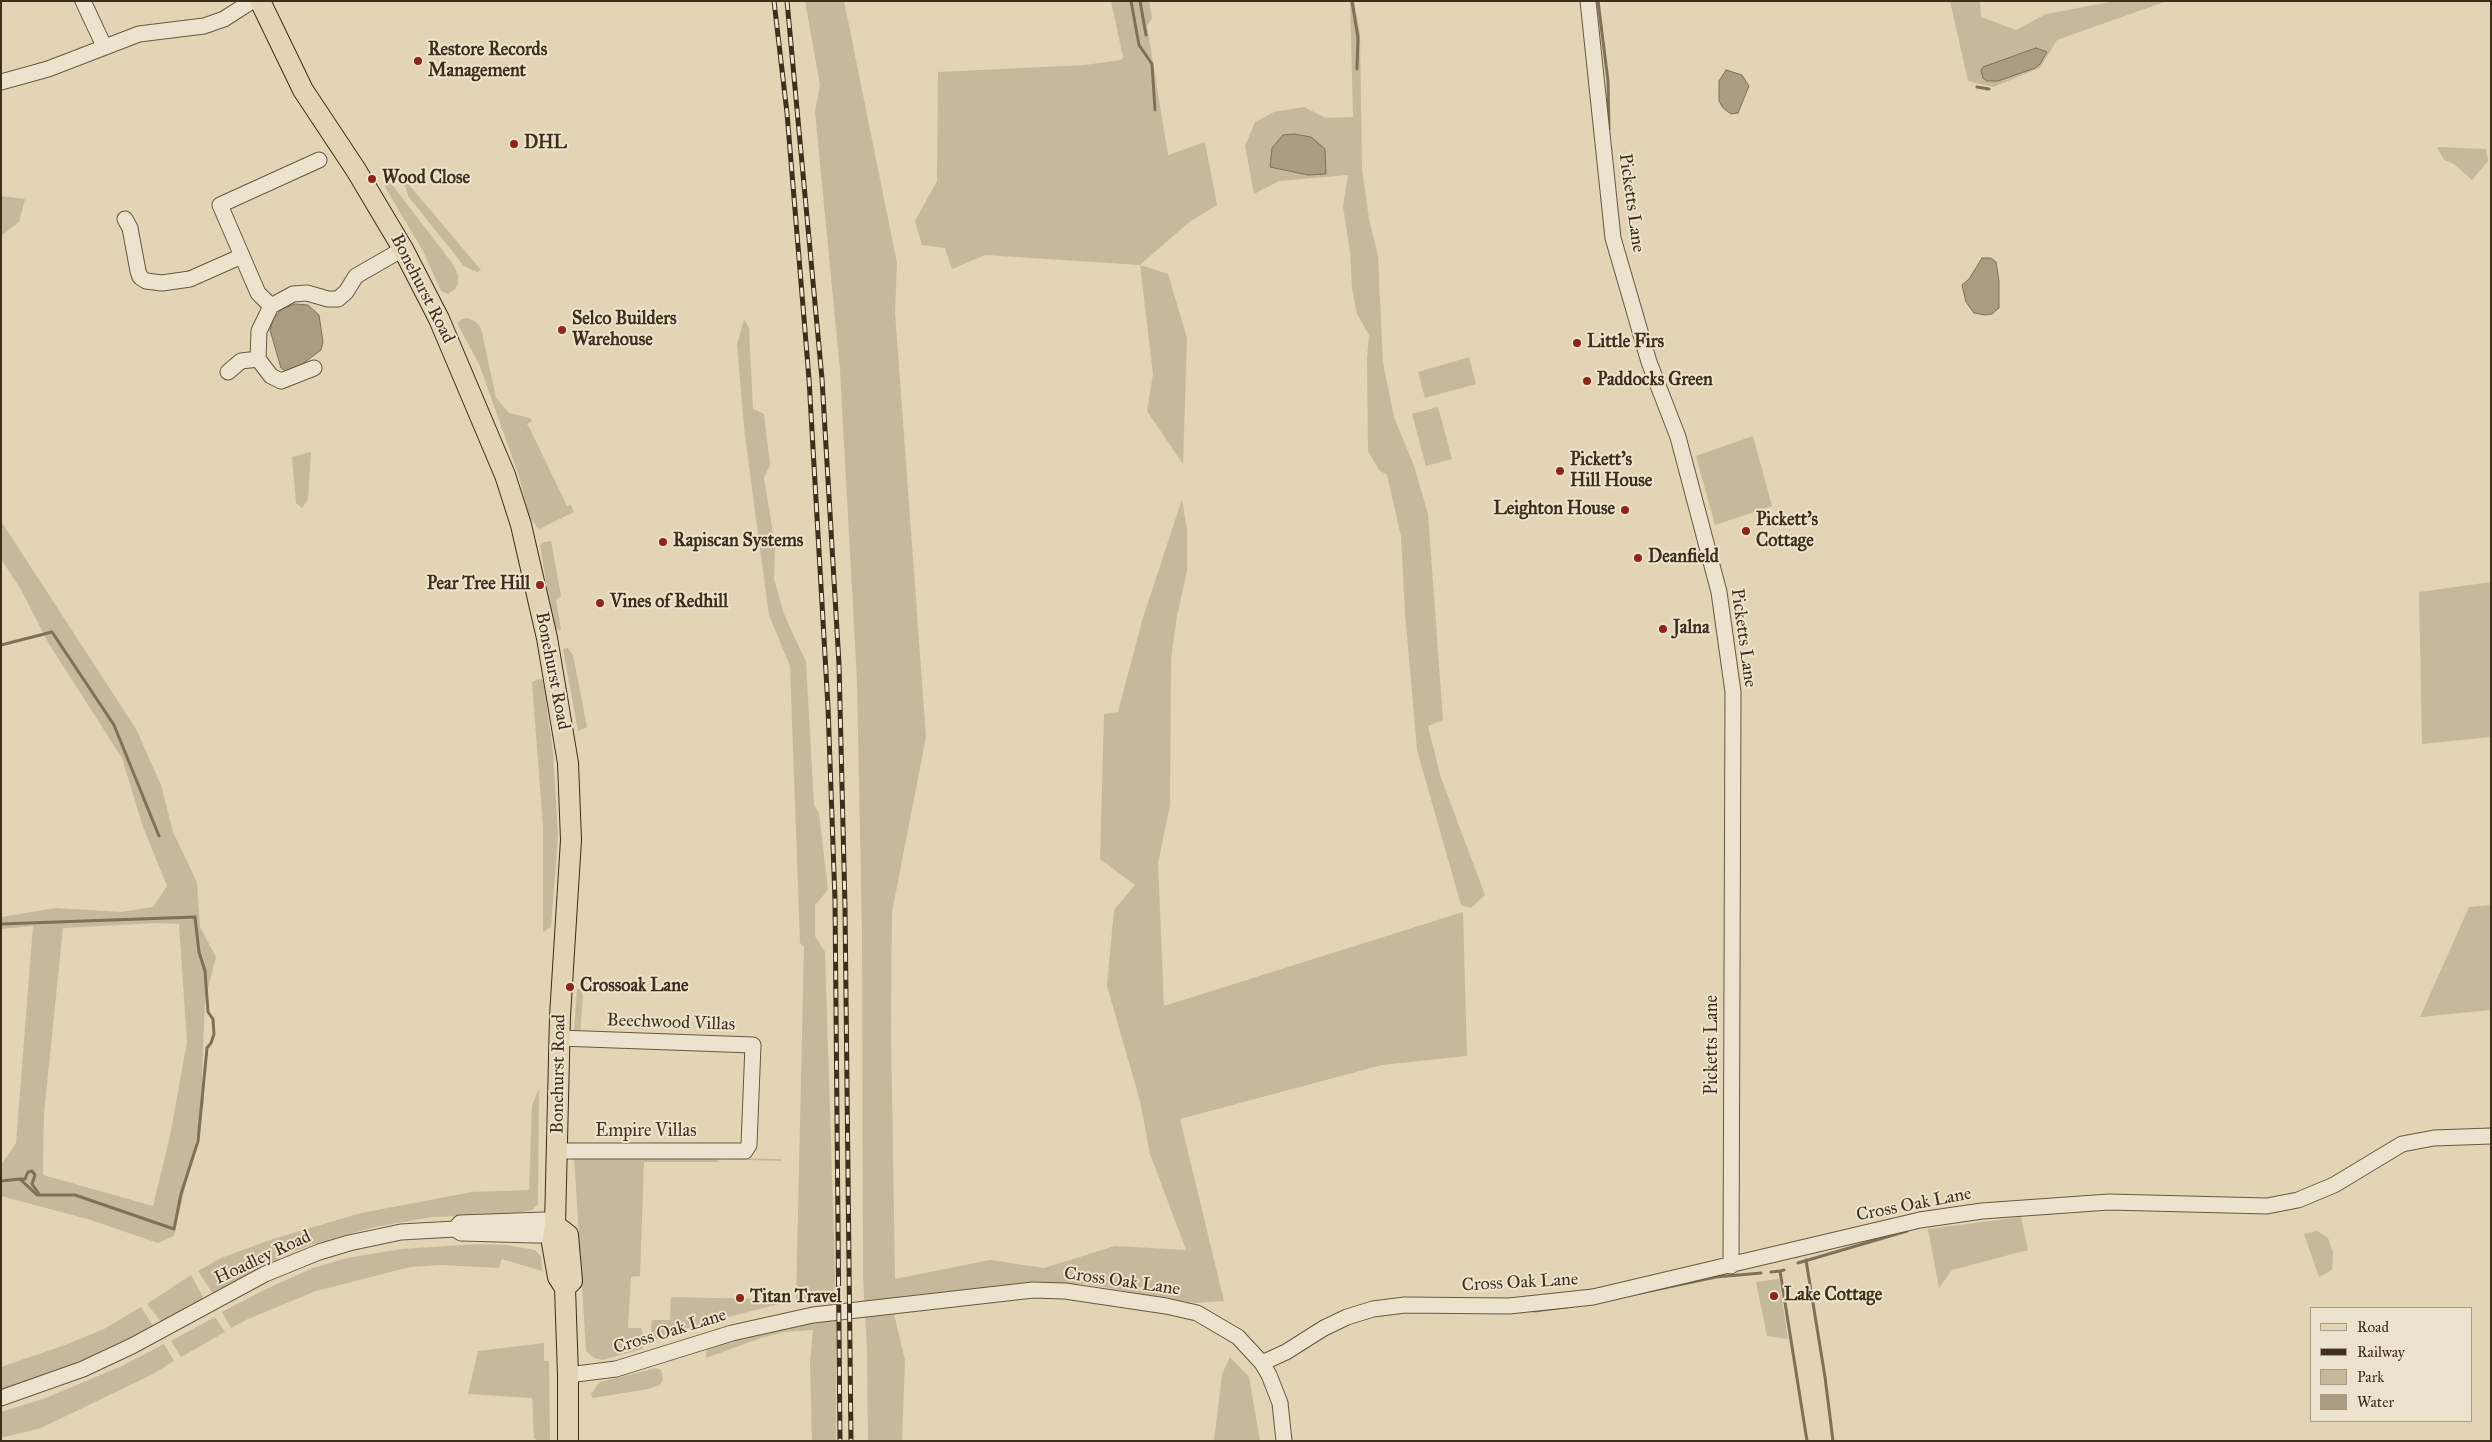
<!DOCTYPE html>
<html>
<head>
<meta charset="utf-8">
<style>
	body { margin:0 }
	#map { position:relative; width:2492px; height:1442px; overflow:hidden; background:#e2d4b4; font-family:"IM FELL Great Primer",serif }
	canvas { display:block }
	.frame { position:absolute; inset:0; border:2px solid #3e2f1a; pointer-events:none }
	.legend { position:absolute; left:2310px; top:1307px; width:162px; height:115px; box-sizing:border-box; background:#ece3ce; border:1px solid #a69b86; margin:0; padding:6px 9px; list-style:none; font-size:15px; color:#3e2f1a }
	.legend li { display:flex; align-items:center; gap:10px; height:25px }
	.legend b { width:25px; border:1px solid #a69b86 }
</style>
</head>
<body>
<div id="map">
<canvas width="2492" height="1442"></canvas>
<div class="frame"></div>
<ul class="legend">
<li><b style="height:6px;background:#e2d4b4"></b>Road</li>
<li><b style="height:6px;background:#3e2f1a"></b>Railway</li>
<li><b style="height:14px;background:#c6b89a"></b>Park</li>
<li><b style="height:14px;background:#aa9c80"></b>Water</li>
</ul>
</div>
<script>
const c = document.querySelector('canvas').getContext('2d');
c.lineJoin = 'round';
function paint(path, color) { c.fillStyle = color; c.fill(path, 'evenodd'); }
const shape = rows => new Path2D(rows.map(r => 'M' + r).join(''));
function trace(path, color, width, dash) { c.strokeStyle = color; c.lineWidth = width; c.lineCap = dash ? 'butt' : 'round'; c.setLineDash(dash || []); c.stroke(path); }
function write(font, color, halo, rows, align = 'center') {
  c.font = font + ' "IM FELL Great Primer",serif'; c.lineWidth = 4; c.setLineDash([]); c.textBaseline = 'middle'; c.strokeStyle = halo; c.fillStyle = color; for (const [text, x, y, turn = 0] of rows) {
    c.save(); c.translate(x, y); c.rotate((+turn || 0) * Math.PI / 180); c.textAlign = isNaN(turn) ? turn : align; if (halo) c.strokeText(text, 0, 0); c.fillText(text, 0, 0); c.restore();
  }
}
const green = shape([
	[805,1,844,1,897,263,895,312,926,737,892,912,891,1029,895,1279,990,1260,1044,1268,1115,1246,1186,1250,1150,1154,1140,1101,1107,986,1114,910,1135,885,1100,859,1104,714,1118,712,1142,621,1182,499,1187,531,1187,571,1177,616,1171,659,1170,805,1158,863,1164,1006,1463,912,1467,1056,1382,1065,1180,1119,1224,1301,1194,1303,1086,1284,1027,1283,895,1300,894,1314,905,1360,902,1441,868,1441,867,1350,863,1276,862,933,857,681,840,370,815,112,820,85],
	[1111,1,1149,1,1152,18,1147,26,1168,155,1205,142,1217,205,1188,223,1140,265,1168,274,1187,338,1183,464,1147,411,1153,374,1140,265,985,255,952,269,945,248,922,245,915,221,937,181,938,72,1085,65,1121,60,1123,57],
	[1350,1,1354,1,1360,33,1362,169,1369,219,1378,256,1383,363,1394,417,1414,466,1428,514,1443,720,1428,726,1441,778,1485,895,1471,908,1461,905,1417,750,1405,613,1401,536,1387,475,1379,470,1368,451,1367,358,1369,335,1357,314,1352,288,1350,252,1343,206,1348,175,1279,181,1254,194,1245,146,1255,122,1274,112,1304,107,1326,118,1353,117],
	[1325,149,1308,175,1270,167],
	[1950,1,1980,1,1981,17,2016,30,2046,14,2115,1,2167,1,2057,40,2040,68,1993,87,1968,81],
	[2437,147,2486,149,2488,161,2472,180,2454,164,2444,160],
	[394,167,481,270,477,272,464,266,408,196,406,188,394,172],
	[386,181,390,182,453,264,458,275,458,283,455,289,448,294,441,291,423,251,385,187],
	[1,196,25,199,19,222,1,236],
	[468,318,476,322,481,328,496,398,509,413,530,418,532,421,527,424,530,429,567,506,571,505,574,512,539,529,529,517,519,476,479,364,457,323,462,319],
	[744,319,749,328,753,409,764,414,770,465,764,478,775,545,774,579,784,614,806,662,814,805,819,813,828,890,815,905,815,936,825,952,836,1304,829,1304,823,1297,796,1301,804,946,800,943,790,666,769,615,755,512,744,427,737,345],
	[1469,357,1476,384,1425,398,1418,372],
	[1438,407,1452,459,1426,466,1412,414],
	[1753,436,1772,506,1715,525,1696,456],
	[311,452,308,499,302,508,296,503,292,457],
	[1,521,136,729,161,785,173,832,197,882,200,927,216,957,205,1000,202,1076,204,1103,174,1236,158,1243,91,1220,1,1196,1,1165,16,1143,33,926,1,929,1,917,56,908,121,912,153,907,167,886,143,827,122,758,49,644,20,588,1,559],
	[157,923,179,924,187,1042,170,1136,153,1206,43,1175,44,1113,63,928],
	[551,541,561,596,556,600,561,630,554,629,540,545,544,542],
	[2491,582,2491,737,2422,744,2419,592],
	[568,648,573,655,587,727,578,731,563,649],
	[539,679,543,680,553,751,558,836,551,927,543,932,543,826,532,682],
	[2491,905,2491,1010,2420,1017,2469,907],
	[577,989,581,989,583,996,580,1035,574,1033],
	[539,1088,538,1204,532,1210,515,1214,432,1217,375,1227,313,1244,278,1258,281,1266,213,1294,198,1271,221,1258,273,1239,361,1213,472,1192,529,1190,532,1106],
	[574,1155,781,1159,781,1161,719,1159,717,1162,644,1162,640,1276,631,1277,628,1328,641,1328,646,1343,642,1349,602,1360,594,1358,586,1351],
	[2021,1217,2028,1250,1952,1270,1939,1288,1928,1229],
	[2317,1231,2328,1238,2333,1252,2332,1270,2319,1277,2304,1234],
	[479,1244,506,1245,535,1250,541,1256,542,1271,502,1259,499,1268,441,1265,410,1267,316,1291,248,1319,231,1328,222,1312,266,1289,313,1268,347,1258,401,1249],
	[191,1275,204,1299,162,1323,147,1304],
	[1779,1279,1788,1339,1767,1336,1756,1282],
	[763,1295,783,1295,783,1303,700,1324,655,1340,651,1332,652,1320,670,1320,671,1297,762,1299],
	[141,1307,154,1327,55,1374,1,1391,1,1367,65,1345,104,1329],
	[836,1316,836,1441,812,1441,810,1363,813,1330,784,1332,761,1338,706,1358,707,1347,723,1340],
	[215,1317,225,1332,181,1357,171,1341],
	[544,1343,544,1361,549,1361,550,1441,538,1441,534,1438,532,1398,468,1394,478,1351],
	[164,1344,174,1361,153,1374,41,1428,1,1438,1,1412,43,1399,122,1366],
	[1230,1357,1249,1377,1260,1441,1214,1441,1222,1374],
	[656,1368,661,1370,663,1379,660,1385,648,1389,593,1398,591,1394,600,1382]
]);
const water = shape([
	[2036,48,2047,52,2040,64,2035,68,1998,81,1987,81,1983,78,1981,71,1983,67,2036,48],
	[1726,70,1742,75,1749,86,1738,113,1731,114,1723,108,1719,101,1719,81,1726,70],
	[1294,134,1311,137,1325,149,1326,174,1308,175,1270,167,1272,148,1283,135,1294,134],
	[1982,258,1991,258,1996,262,1999,281,1999,308,1992,314,1985,315,1974,313,1966,302,1962,285,1969,279,1982,258],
	[295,304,308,305,319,315,323,342,321,350,297,368,286,371,281,368,270,330,274,318,282,309,295,304]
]);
const stream = shape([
	[1131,1,1139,45,1152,64,1155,110],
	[1140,1,1146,35],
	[1352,1,1358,38,1357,69],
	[1598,1,1608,81,1609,129],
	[1977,87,1989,89],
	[1,645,52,632,114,725,159,836],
	[1,924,195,917,199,952,205,971,208,1012,213,1019,214,1034,211,1043,207,1048,198,1141,181,1194,174,1229,75,1195,37,1195,20,1179,25,1179,28,1172,32,1171,35,1175,32,1184,39,1194],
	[1,1181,20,1179],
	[1806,1260,1825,1377,1833,1441],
	[1798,1263,1907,1231],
	[1784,1270,1780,1271,1807,1441],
	[1771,1272,1780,1271],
	[1640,1293,1716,1277,1761,1273],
	[1534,1311,1573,1306]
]);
const minor = shape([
	[83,1,104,46],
	[1588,1,1613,238,1649,362,1678,437,1719,592,1733,692,1731,1266],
	[1,82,48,69,139,34,204,26,224,19,252,1],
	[125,219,130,228,138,271,140,277,146,281,162,283,190,279,242,256],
	[271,306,258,293,220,205,319,160],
	[314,368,281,381,271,376,258,359,259,331,271,306,293,294,307,293,328,299,338,299,346,292,356,276,403,249],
	[228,372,241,361,258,359],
	[557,1151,745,1151,749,1145,753,1045,559,1038],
	[1262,1363,1286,1352,1324,1328,1347,1317,1373,1309,1405,1305,1509,1306,1593,1297,1920,1220,1982,1211,2109,1202,2267,1206,2298,1200,2334,1185,2402,1144,2434,1138,2491,1136],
	[568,1375,616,1369,732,1333,813,1315,1033,1290,1065,1291,1166,1306,1197,1313,1238,1337,1262,1363,1269,1375,1280,1403,1284,1441],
	[1,1398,83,1369,132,1346,265,1274,319,1252,349,1243,401,1232,455,1229,460,1223,545,1220,555,1225,547,1235,536,1235,461,1233,455,1229]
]);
const major = shape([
	[260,1,303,90,356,170,403,249,439,319,505,475,521,525,547,638,568,763,571,840,560,1016,555,1225,552,1243,558,1277,565,1288,568,1375,568,1441],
	[555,1225,568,1235,572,1281,565,1288]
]);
const rail = shape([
	[774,1,787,113,809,379,828,707,835,900,840,1441],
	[787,1,822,379,839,664,845,907,851,1441]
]);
const markers = [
	[418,61,5,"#8f2418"],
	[514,144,5,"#8f2418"],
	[372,179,5,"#8f2418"],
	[562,330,5,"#8f2418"],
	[1577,343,5,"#8f2418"],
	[1587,381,5,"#8f2418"],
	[1560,471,5,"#8f2418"],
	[1625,510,5,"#8f2418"],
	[1746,531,5,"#8f2418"],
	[663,542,5,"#8f2418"],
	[1638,558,5,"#8f2418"],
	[540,585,5,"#8f2418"],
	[600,603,5,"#8f2418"],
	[1663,629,5,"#8f2418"],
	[570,987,5,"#8f2418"],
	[1774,1296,5,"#8f2418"],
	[740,1298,5,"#8f2418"]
];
const poiNames = [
	["Restore Records",428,51],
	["Management",428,72],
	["DHL",524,144],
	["Wood Close",382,179],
	["Selco Builders",572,320],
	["Warehouse",572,341],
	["Little Firs",1587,343],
	["Paddocks Green",1597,381],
	["Pickett's",1570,461],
	["Hill House",1570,482],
	["Leighton House",1615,510,"right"],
	["Pickett's",1756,521],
	["Cottage",1756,542],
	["Rapiscan Systems",673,542],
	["Deanfield",1648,558],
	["Pear Tree Hill",530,585,"right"],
	["Vines of Redhill",610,603],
	["Jalna",1673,629],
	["Crossoak Lane",580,987],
	["Lake Cottage",1784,1296],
	["Titan Travel",750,1298]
];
const streetNames = [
	["Picketts Lane",1631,203,82],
	["Bonehurst Road",422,289,63],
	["Picketts Lane",1743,638,82],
	["Bonehurst Road",552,671,79],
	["Beechwood Villas",671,1023,2],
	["Picketts Lane",1713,1045,-90],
	["Bonehurst Road",559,1074,-89],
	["Empire Villas",646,1132],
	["Cross Oak Lane",1914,1205,-11],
	["Hoadley Road",263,1258,-25],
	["Cross Oak Lane",1122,1282,8],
	["Cross Oak Lane",1520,1283,-3],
	["Cross Oak Lane",670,1332,-17]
];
paint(green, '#c6b89a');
paint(water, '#aa9c80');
trace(water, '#7f7057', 1);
trace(stream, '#7f7057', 3);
trace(minor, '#675840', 17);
trace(major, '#3e2f1a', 22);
trace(minor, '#ece3ce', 15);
trace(major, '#e2d4b4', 20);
trace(rail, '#3e2f1a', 5);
trace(rail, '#ece3ce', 3, [9]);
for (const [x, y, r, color] of markers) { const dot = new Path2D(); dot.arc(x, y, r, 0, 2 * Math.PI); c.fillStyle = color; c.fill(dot); trace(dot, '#ece3ce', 2); }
write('bold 18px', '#3e2f1a', '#ece3ce', poiNames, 'left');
write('18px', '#3e2f1a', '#ece3ce', streetNames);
</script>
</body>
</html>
